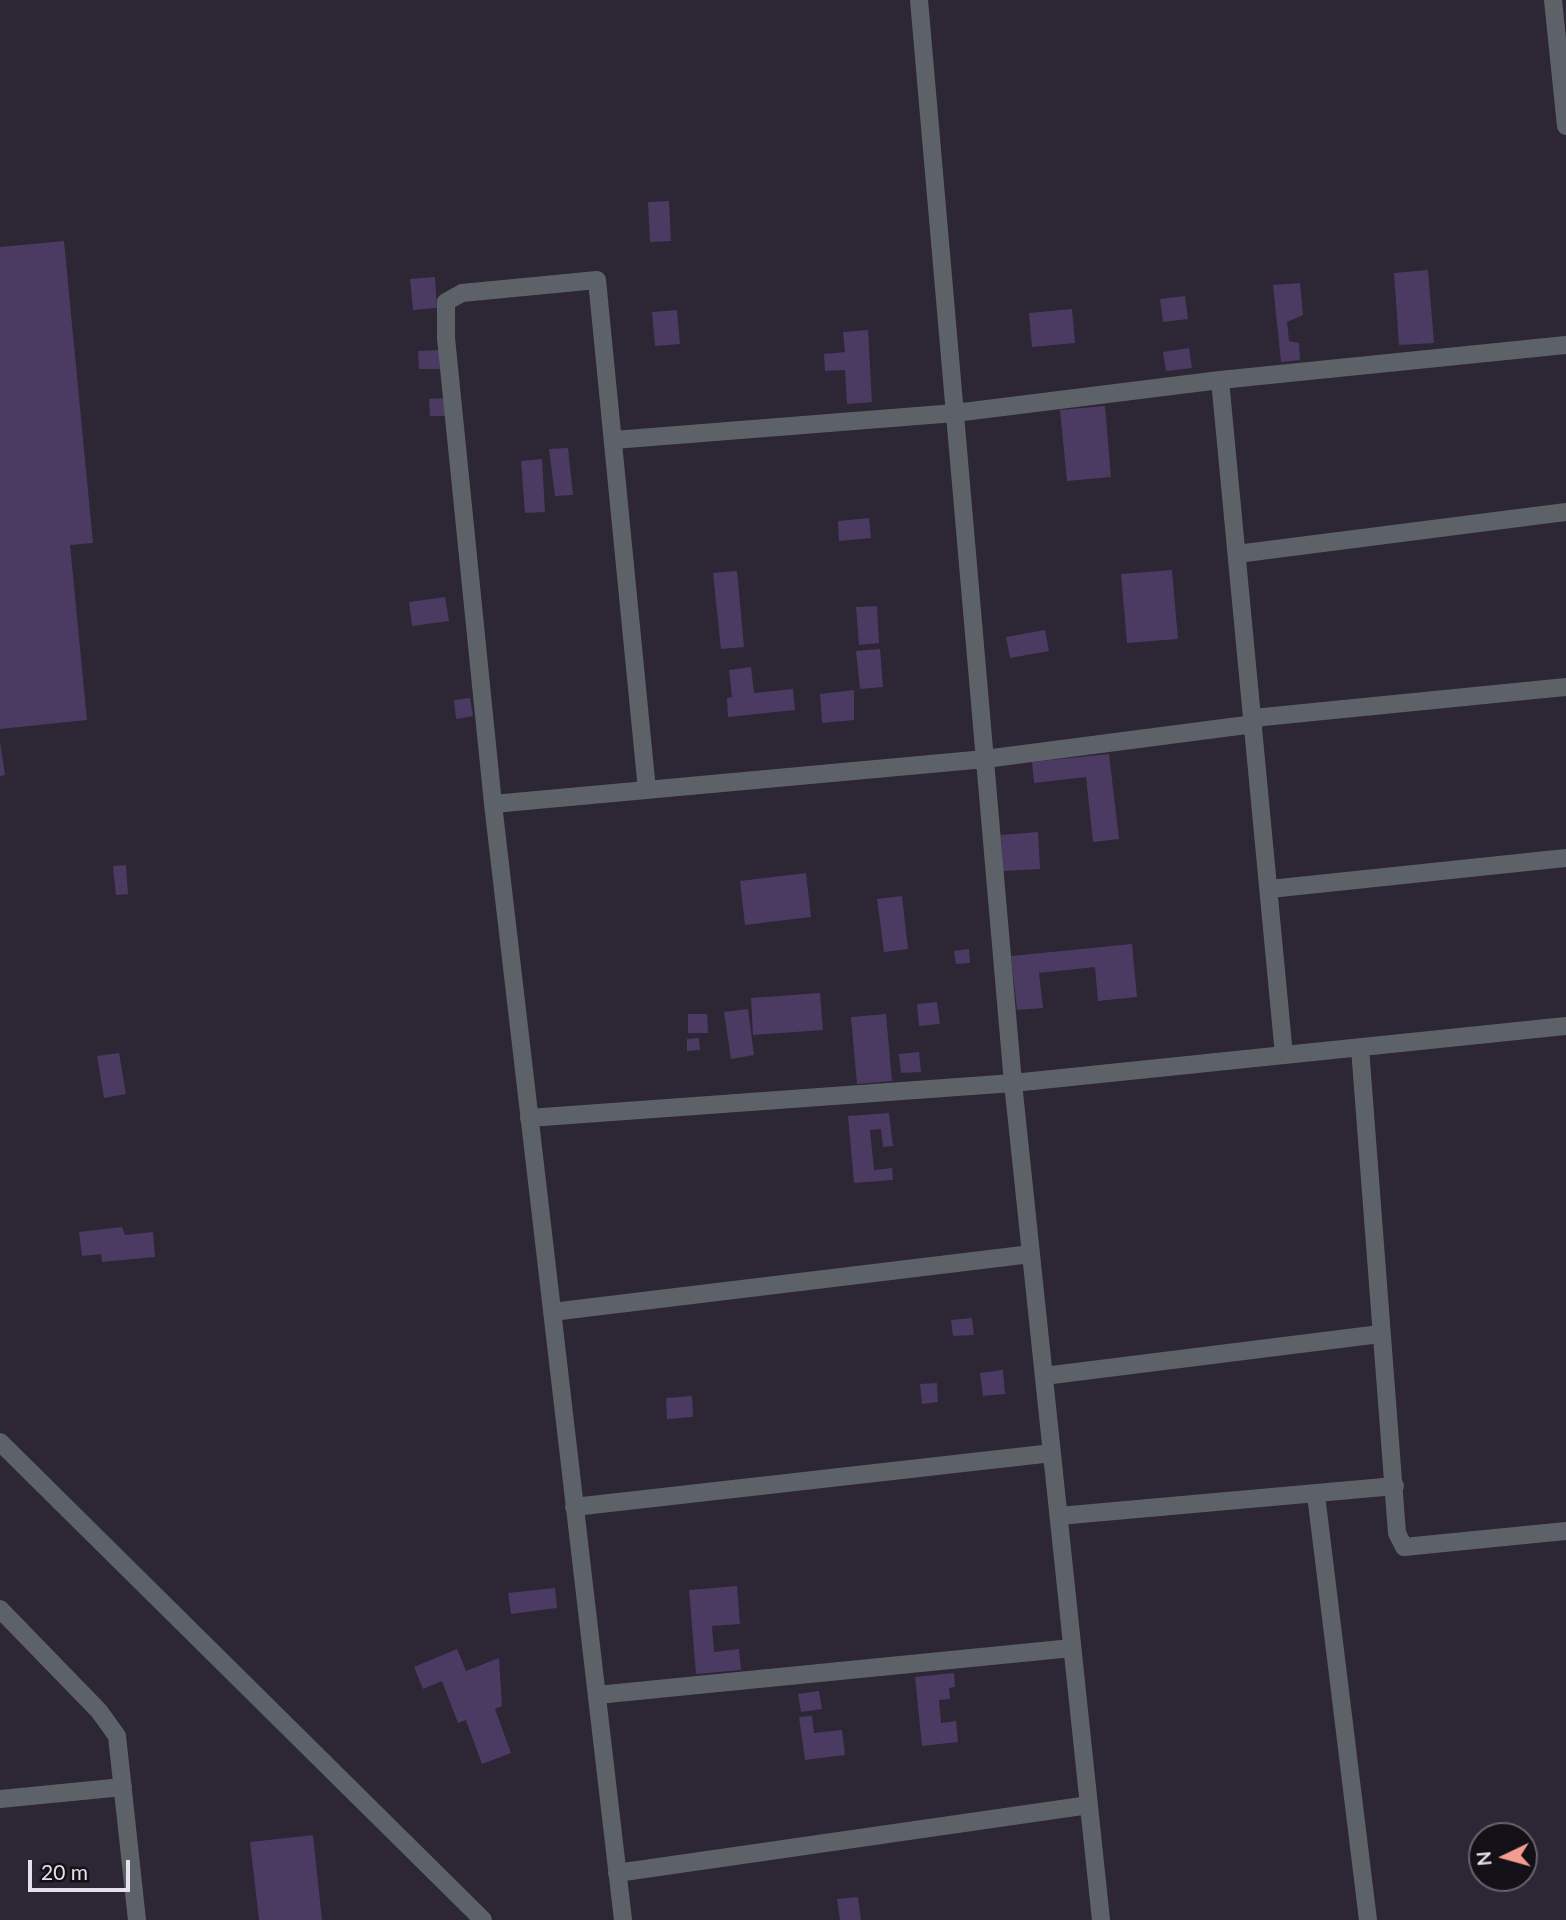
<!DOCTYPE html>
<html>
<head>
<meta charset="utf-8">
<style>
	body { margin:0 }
	#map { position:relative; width:1566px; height:1920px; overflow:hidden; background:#2c2635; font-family:Lato,sans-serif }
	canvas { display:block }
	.north { position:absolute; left:1468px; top:1822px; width:70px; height:70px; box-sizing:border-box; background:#131117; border:2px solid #67646c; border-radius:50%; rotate:265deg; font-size:19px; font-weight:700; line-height:28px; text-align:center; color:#e5e1eb }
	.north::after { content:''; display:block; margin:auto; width:24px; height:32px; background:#f59c91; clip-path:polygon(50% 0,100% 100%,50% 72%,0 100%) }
	.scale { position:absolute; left:28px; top:1860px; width:102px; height:32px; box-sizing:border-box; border:4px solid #e5e1eb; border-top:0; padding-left:9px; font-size:21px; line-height:24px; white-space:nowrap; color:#e5e1eb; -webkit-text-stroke:5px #131117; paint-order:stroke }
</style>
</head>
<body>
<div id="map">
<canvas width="1566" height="1920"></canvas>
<div class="north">N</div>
<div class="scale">20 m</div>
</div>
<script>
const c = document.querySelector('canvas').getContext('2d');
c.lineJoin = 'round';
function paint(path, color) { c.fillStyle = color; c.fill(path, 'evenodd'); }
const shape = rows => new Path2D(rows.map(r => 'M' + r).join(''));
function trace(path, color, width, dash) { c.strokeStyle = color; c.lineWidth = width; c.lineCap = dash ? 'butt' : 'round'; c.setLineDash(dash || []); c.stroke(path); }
const building = shape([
	[669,201,671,241,650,242,648,202],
	[64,241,93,543,70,545,87,720,0,729,0,247],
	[1428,270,1434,343,1399,345,1394,273],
	[435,277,437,308,413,310,410,279],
	[1300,283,1303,315,1287,322,1289,341,1299,343,1300,360,1281,362,1273,285],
	[1185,296,1188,319,1163,322,1160,299],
	[1072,309,1075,343,1032,347,1029,313],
	[677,310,680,344,655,346,652,312],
	[868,330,872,402,847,404,845,370,825,371,824,354,845,352,843,332],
	[1189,348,1192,368,1166,371,1163,352],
	[439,350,440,369,419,369,418,351],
	[446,398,446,416,430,416,429,399],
	[1105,406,1111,477,1067,481,1060,410],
	[568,448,573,495,555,496,549,449],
	[542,459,545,512,525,513,521,461],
	[869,518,871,538,839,541,838,521],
	[1172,570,1178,639,1127,643,1121,574],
	[737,571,744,647,721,649,713,573],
	[445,597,449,621,412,626,409,602],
	[877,606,879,643,859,645,856,607],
	[1045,630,1049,651,1010,658,1006,637],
	[880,649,883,687,860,689,856,651],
	[751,667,754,693,793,689,795,710,728,717,727,698,732,697,729,670],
	[854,690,854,720,822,723,820,694],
	[470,698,473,716,456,719,454,700],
	[0,742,5,775,0,776],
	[1109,754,1119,839,1093,842,1086,777,1034,783,1032,762],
	[1038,832,1040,869,1003,871,1001,835],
	[126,865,128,894,116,895,113,866],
	[806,873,811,917,745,925,740,881],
	[902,896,908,949,884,952,877,899],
	[1132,944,1137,997,1098,1001,1095,967,1039,973,1043,1008,1017,1010,1011,956],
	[969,949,970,963,956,964,954,951],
	[820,993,823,1030,753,1035,751,998],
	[937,1002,940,1024,919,1026,917,1004],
	[748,1009,754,1055,731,1059,724,1012],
	[688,1014,707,1014,708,1033,688,1033],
	[886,1014,892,1081,857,1084,851,1017],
	[699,1038,700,1050,687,1051,687,1039],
	[919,1052,921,1072,901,1073,899,1054],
	[119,1053,126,1094,104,1098,97,1056],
	[889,1113,893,1146,883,1147,881,1129,870,1130,874,1170,892,1168,893,1180,854,1183,848,1116],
	[122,1227,125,1235,153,1232,155,1257,102,1262,101,1254,82,1256,79,1232],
	[972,1318,974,1335,953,1336,951,1320],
	[1003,1370,1005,1394,983,1396,980,1373],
	[937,1383,938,1402,922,1404,920,1384],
	[692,1396,693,1417,667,1419,666,1398],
	[737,1586,740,1624,712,1626,714,1652,739,1649,741,1670,696,1674,689,1590],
	[555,1588,557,1608,511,1614,508,1593],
	[457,1649,466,1671,499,1658,502,1706,495,1709,511,1753,482,1764,466,1720,458,1723,442,1681,423,1689,414,1667],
	[954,1673,955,1687,949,1688,950,1699,939,1700,941,1723,956,1721,958,1742,922,1746,915,1677],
	[819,1691,822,1709,801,1712,798,1694],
	[812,1716,814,1733,842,1730,845,1755,805,1760,799,1717],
	[313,1835,322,1920,259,1920,250,1842],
	[858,1897,861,1920,840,1920,837,1899]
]);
const minor = shape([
	[919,0,1013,1083,1101,1920],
	[1553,0,1566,126],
	[1220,380,1284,1055],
	[614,440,955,413,1220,380,1566,345],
	[1237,554,1566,512],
	[1253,718,1566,687],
	[493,804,985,759,1254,724],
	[1270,889,1566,858],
	[1360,1048,1397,1533,1404,1547,1566,1531],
	[529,1118,1013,1083,1566,1026],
	[552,1312,1031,1254],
	[1044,1376,1380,1334],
	[1316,1495,1368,1920],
	[574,1507,1052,1453],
	[1059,1516,1395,1486],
	[0,1609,99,1711,117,1736,137,1920],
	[597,1695,1072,1648],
	[0,1799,123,1787],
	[617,1873,1089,1805],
	[623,1920,493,804,446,338,446,302,462,293,597,280,647,790]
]);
const tertiary = shape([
	[0,1442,483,1920]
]);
paint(building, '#4b3b62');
trace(minor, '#5d6268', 18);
trace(tertiary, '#5d6268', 18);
</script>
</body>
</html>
